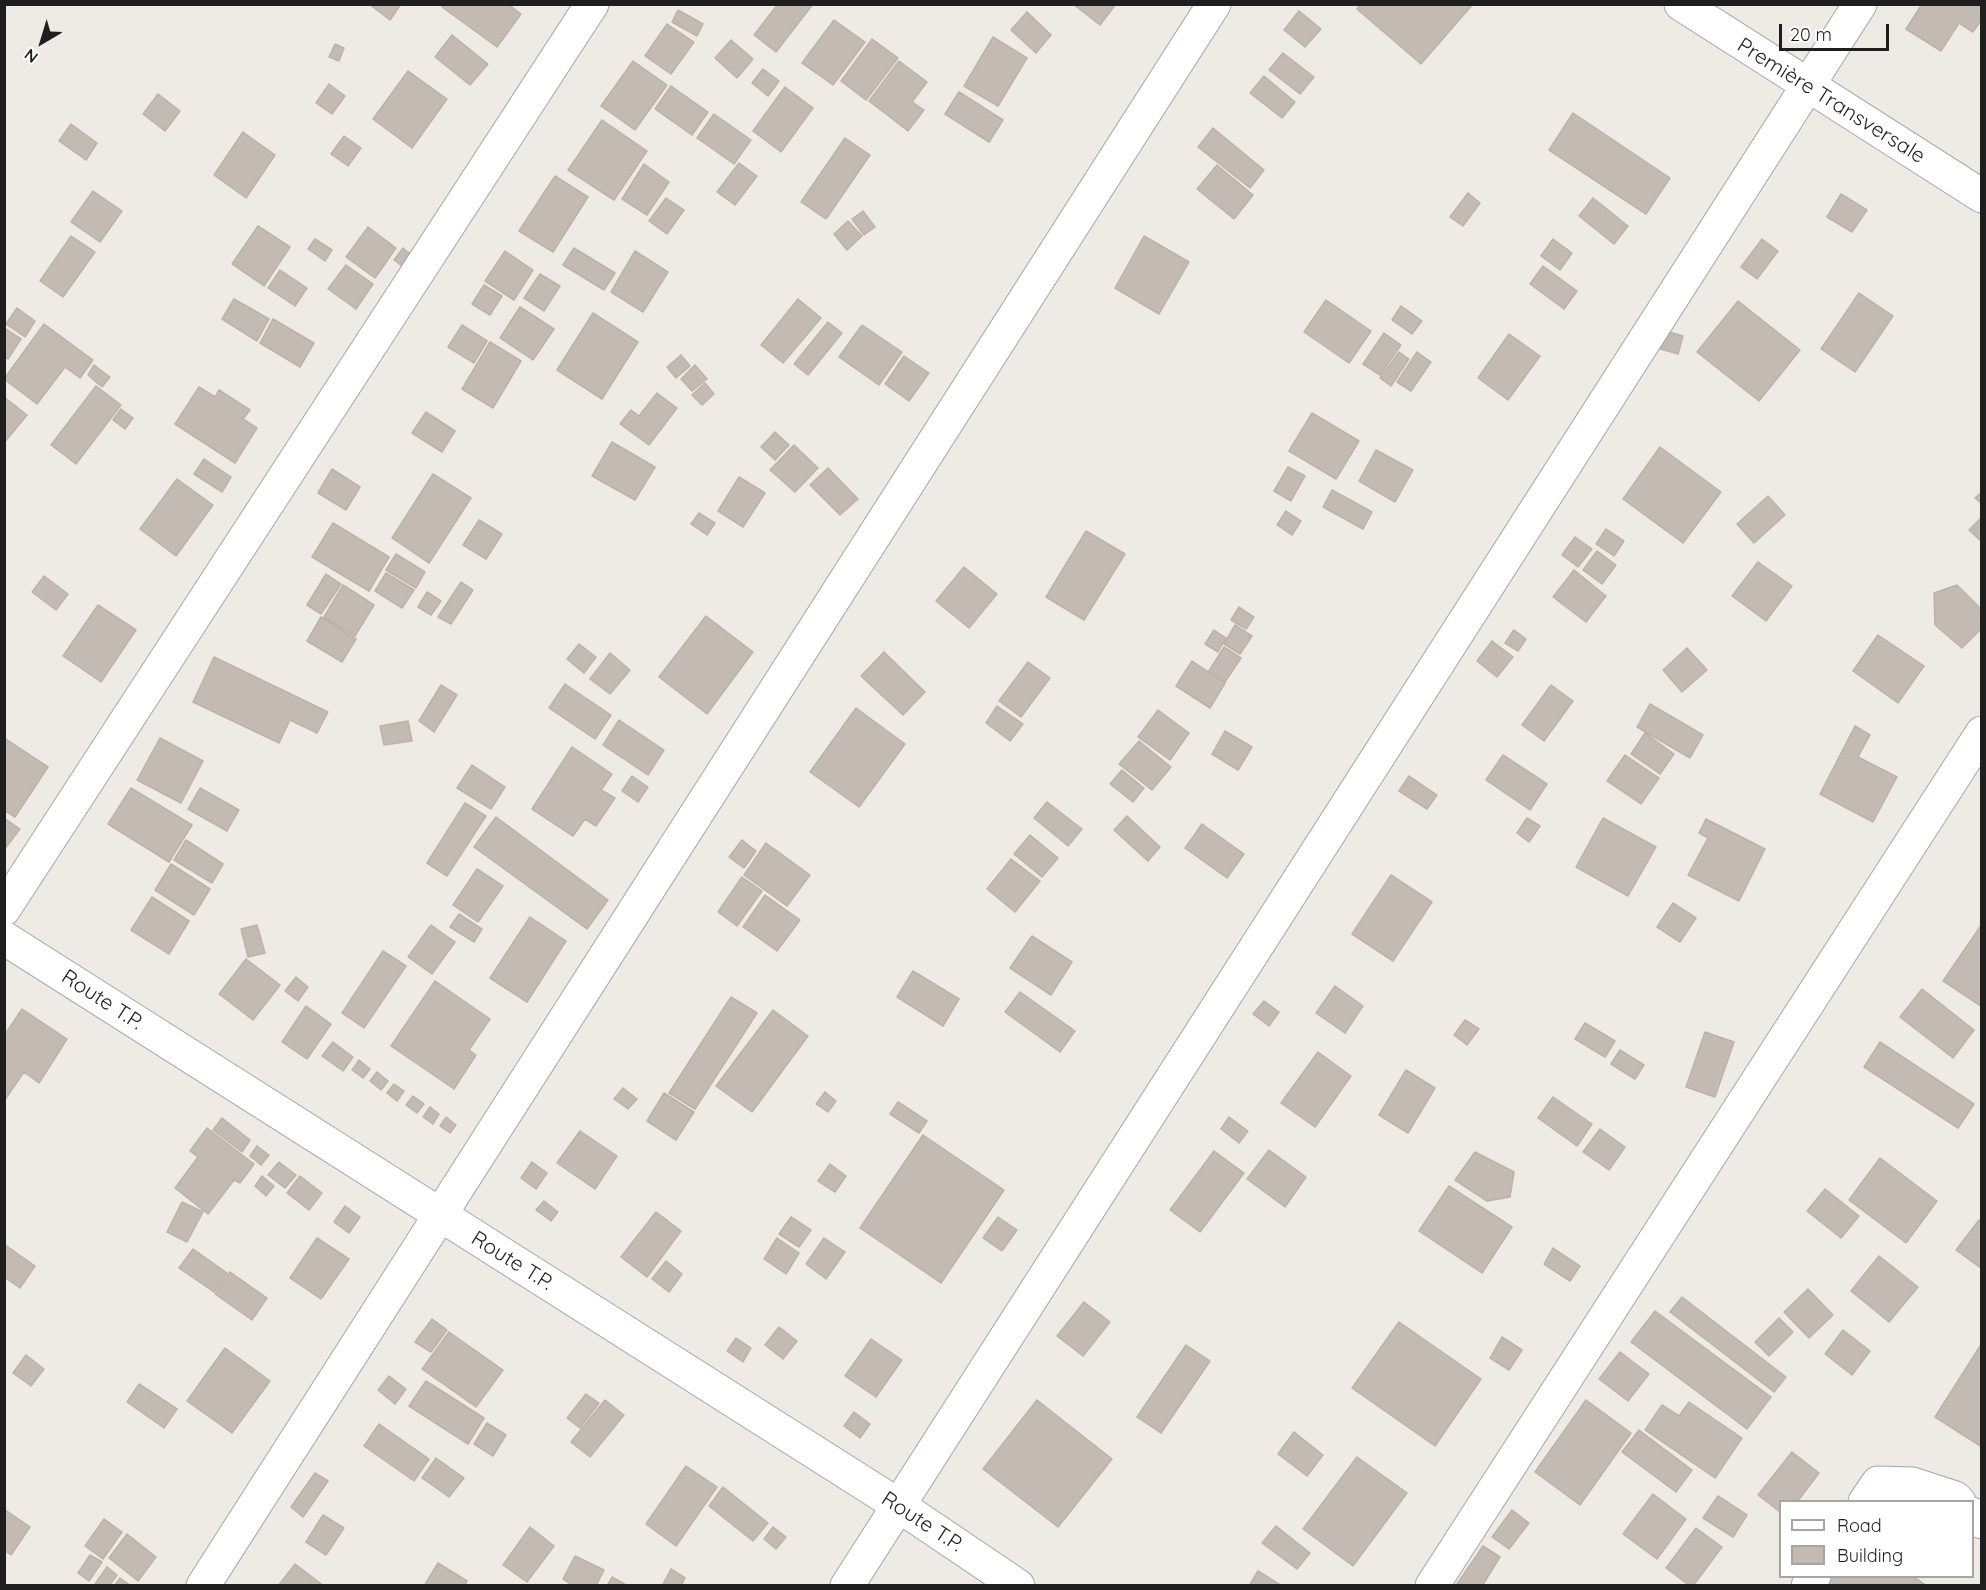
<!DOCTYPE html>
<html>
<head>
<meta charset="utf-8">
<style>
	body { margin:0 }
	#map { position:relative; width:1986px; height:1590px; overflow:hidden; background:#eeebe4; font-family:Quicksand,sans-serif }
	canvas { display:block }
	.frame { position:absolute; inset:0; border:6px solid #1e1e1e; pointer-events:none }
	.legend { position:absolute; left:1779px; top:1500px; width:195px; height:78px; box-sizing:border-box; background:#fff; border:2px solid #a5a5a5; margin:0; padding:8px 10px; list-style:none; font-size:18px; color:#1e1e1e }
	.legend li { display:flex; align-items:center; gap:12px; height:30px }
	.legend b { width:30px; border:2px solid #a5a5a5 }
	.north { position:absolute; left:12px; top:12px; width:60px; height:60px; -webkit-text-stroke:4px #fff; paint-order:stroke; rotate:218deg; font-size:16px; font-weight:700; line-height:24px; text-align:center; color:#1e1e1e }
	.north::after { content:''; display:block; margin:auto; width:21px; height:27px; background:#1e1e1e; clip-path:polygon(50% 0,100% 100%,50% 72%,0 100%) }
	.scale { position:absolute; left:1779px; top:24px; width:110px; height:27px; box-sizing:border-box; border:3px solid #1e1e1e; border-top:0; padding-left:8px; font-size:18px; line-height:21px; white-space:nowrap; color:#1e1e1e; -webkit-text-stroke:4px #fff; paint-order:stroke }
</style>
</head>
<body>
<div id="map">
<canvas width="1986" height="1590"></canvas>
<div class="frame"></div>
<ul class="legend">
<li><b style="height:8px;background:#fff"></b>Road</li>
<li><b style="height:16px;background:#c3bab4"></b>Building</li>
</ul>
<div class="north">N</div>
<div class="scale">20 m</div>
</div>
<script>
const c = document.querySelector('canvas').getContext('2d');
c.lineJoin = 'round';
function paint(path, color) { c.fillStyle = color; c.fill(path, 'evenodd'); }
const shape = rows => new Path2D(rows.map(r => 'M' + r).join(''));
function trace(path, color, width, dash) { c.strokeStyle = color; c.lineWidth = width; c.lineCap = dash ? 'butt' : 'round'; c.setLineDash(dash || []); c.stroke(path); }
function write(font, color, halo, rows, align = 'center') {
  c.font = font + ' Quicksand,sans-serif'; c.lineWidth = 4.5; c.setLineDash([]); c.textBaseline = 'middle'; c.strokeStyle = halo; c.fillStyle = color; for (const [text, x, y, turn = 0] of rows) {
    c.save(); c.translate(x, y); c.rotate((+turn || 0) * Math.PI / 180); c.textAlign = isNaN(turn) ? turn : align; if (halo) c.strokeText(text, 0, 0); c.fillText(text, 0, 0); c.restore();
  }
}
const building = shape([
	[369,4,401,4,390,20,369,4],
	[444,4,508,4,521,14,497,47,442,7,444,4],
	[778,4,813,4,776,52,754,35,778,4],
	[1073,4,1116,4,1100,25,1073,4],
	[1361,4,1473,4,1421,64,1357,9,1361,4],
	[1922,4,1982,4,1982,19,1973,32,1959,23,1941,51,1906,29,1922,4],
	[678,10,703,24,697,36,672,22,678,10],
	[1299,11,1321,29,1305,47,1284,30,1299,11],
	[1027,12,1051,35,1036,53,1011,30,1027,12],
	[834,20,865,42,833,85,802,63,834,20],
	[667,24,694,42,671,74,645,56,667,24],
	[452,35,488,64,470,85,435,57,452,35],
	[993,37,1027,58,998,106,964,86,993,37],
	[872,39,898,58,866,100,841,81,872,39],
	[731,40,753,59,737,78,715,58,731,40],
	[335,44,344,48,339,61,329,57,335,44],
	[1283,53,1314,77,1300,94,1269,70,1283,53],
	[633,61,667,85,635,130,601,106,633,61],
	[899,61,927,82,912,102,924,110,908,131,869,101,899,61],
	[763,69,779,81,768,96,752,83,763,69],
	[408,71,447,99,412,148,373,119,408,71],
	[1264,76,1295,102,1282,118,1250,93,1264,76],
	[329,84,345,96,332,114,316,103,329,84],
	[671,86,708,112,692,135,655,109,671,86],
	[785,87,813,108,781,152,753,131,785,87],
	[959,92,1003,120,989,142,945,114,959,92],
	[158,94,180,111,165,131,143,114,158,94],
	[1573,113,1670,178,1646,214,1549,150,1573,113],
	[714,114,751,140,734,164,697,138,714,114],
	[602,120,647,151,614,200,568,170,602,120],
	[71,124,97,143,86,160,59,141,71,124],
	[1213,128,1264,170,1250,188,1198,147,1213,128],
	[243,132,275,155,246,198,214,175,243,132],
	[344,136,361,148,348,166,331,154,344,136],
	[845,138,870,155,826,219,801,202,845,138],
	[739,163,757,176,735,205,717,192,739,163],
	[644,164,669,182,647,215,622,199,644,164],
	[1217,165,1253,195,1234,219,1197,189,1217,165],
	[555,176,588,197,553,252,519,231,555,176],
	[93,191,122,211,100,242,71,222,93,191],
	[1468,193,1480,203,1463,226,1450,217,1468,193],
	[1841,194,1867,210,1852,232,1827,217,1841,194],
	[666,198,684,210,667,234,649,221,666,198],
	[1593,198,1628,226,1614,244,1579,216,1593,198],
	[863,211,875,227,864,235,852,219,863,211],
	[848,221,862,236,847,250,834,234,848,221],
	[258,226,290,247,264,286,232,264,258,226],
	[368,227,396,248,375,278,346,257,368,227],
	[71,236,95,252,63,297,40,281,71,236],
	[1144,236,1189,262,1159,314,1115,288,1144,236],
	[315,239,332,250,325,261,308,249,315,239],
	[1553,239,1572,253,1560,270,1541,256,1553,239],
	[1762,239,1778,251,1757,279,1741,267,1762,239],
	[403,248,418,260,409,271,394,260,403,248],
	[574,248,615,273,604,290,563,265,574,248],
	[505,251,533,270,514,300,485,281,505,251],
	[635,251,668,272,643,312,611,292,635,251],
	[346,265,373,284,356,309,328,289,346,265],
	[1543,266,1577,291,1564,309,1530,284,1543,266],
	[280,270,307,288,295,306,268,288,280,270],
	[540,274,560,286,544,311,524,298,540,274],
	[484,285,502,296,490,315,472,304,484,285],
	[1859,293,1893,316,1855,372,1821,349,1859,293],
	[234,299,269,319,257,341,222,319,234,299],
	[798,299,821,318,783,363,761,345,798,299],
	[1326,300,1371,331,1349,363,1304,332,1326,300],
	[1738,301,1800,350,1759,401,1697,352,1738,301],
	[1401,306,1422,321,1412,334,1392,320,1401,306],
	[520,307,554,329,533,360,500,338,520,307],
	[17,308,35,321,25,337,6,324,17,308],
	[593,313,638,342,602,399,557,370,593,313],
	[273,319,314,343,300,367,260,343,273,319],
	[828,322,842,333,808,375,794,364,828,322],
	[44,324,93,360,80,378,65,367,37,404,4,379,44,324],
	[462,325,487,341,474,363,448,347,462,325],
	[862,325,902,352,879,385,839,357,862,325],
	[4,328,21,339,8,359,4,356,4,328],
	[1662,330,1683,336,1678,354,1657,348,1662,330],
	[1384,333,1401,345,1380,375,1363,364,1384,333],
	[1509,334,1540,356,1508,400,1478,378,1509,334],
	[490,342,521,361,493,408,462,389,490,342],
	[1399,352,1409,359,1391,386,1380,378,1399,352],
	[1417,352,1431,362,1411,391,1397,382,1417,352],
	[681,355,690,366,676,378,667,367,681,355],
	[904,356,929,373,909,401,885,384,904,356],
	[94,365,110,377,102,387,88,375,94,365],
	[695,365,707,379,692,391,681,379,695,365],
	[705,383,714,394,702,405,692,395,705,383],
	[96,386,121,405,76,464,51,445,96,386],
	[199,387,215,397,219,390,250,410,243,419,257,428,235,463,175,424,199,387],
	[657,393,677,408,649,445,620,424,631,410,639,416,657,393],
	[4,397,27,415,4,443,4,397],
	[121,409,133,418,125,429,113,420,121,409],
	[426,412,455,431,442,452,412,433,426,412],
	[1312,413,1359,441,1336,479,1289,451,1312,413],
	[775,432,789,445,775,460,761,447,775,432],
	[612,442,655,467,635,500,592,476,612,442],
	[794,445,818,468,795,492,770,470,794,445],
	[1660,447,1721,492,1683,543,1623,499,1660,447],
	[1376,450,1413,470,1395,502,1359,481,1376,450],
	[204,459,231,477,222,492,194,474,204,459],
	[1288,467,1305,476,1291,501,1274,491,1288,467],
	[828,468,858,499,840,515,810,485,828,468],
	[332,469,360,487,346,510,318,493,332,469],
	[433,474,471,498,429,563,392,538,433,474],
	[739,477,765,493,743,527,718,511,739,477],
	[177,479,213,505,176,556,140,529,177,479],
	[1332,490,1372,512,1363,529,1323,507,1332,490],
	[1982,492,1982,504,1975,498,1982,492],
	[1768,496,1785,515,1754,543,1737,524,1768,496],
	[1286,511,1301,521,1292,535,1277,525,1286,511],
	[699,513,715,523,707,535,691,524,699,513],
	[1982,517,1982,542,1969,530,1982,517],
	[479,520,502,534,486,559,463,545,479,520],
	[333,523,389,557,369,591,312,557,333,523],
	[1606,529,1624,541,1614,556,1596,544,1606,529],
	[1086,531,1125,554,1084,620,1046,597,1086,531],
	[1575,537,1592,549,1578,567,1562,555,1575,537],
	[1597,551,1616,565,1602,584,1583,570,1597,551],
	[396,554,425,572,416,588,386,570,396,554],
	[1758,562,1792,586,1766,621,1732,596,1758,562],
	[964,567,997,594,969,628,936,601,964,567],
	[1574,570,1606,596,1586,622,1553,597,1574,570],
	[386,573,414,590,402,608,375,591,386,573],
	[326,574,341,584,321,614,307,605,326,574],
	[44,576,68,594,56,610,32,592,44,576],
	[461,582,473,590,451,624,438,617,461,582],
	[343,585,374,605,355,636,324,617,343,585],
	[1957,585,1982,610,1982,628,1962,648,1935,625,1934,593,1957,585],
	[427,592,441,601,431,615,418,607,427,592],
	[98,605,136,630,101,682,63,656,98,605],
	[1239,607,1254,617,1246,629,1231,620,1239,607],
	[706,616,753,652,707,714,659,677,706,616],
	[321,617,356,639,342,662,307,641,321,617],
	[1235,625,1252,636,1240,654,1224,644,1235,625],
	[1214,630,1226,638,1218,652,1205,644,1214,630],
	[1514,630,1526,639,1518,651,1505,643,1514,630],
	[1878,635,1924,666,1898,703,1853,671,1878,635],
	[1492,641,1513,657,1497,677,1477,661,1492,641],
	[579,644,596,657,584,673,567,659,579,644],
	[1224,647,1241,658,1225,682,1209,671,1224,647],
	[1687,648,1707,670,1682,692,1663,670,1687,648],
	[884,652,925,692,903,715,861,676,884,652],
	[610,653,630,670,610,694,590,679,610,653],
	[214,657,328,712,317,733,290,720,279,743,193,702,214,657],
	[1192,661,1225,683,1210,708,1176,686,1192,661],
	[1028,662,1050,678,1021,717,999,701,1028,662],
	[565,684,611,715,595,739,549,708,565,684],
	[441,685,457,695,434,732,419,721,441,685],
	[1551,685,1573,701,1544,741,1522,725,1551,685],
	[1650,704,1703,735,1690,758,1637,727,1650,704],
	[997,706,1023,724,1010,741,986,723,997,706],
	[856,708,905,744,859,807,810,772,856,708],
	[1158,710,1189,733,1170,760,1138,737,1158,710],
	[619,720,664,750,648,775,603,745,619,720],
	[408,721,412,741,384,745,380,726,408,721],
	[1855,726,1870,735,1858,757,1897,777,1873,822,1820,794,1855,726],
	[1225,731,1252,747,1238,770,1212,754,1225,731],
	[1645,733,1674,754,1660,774,1631,754,1645,733],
	[4,738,48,767,15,817,4,810,4,738],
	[160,738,203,761,181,803,137,780,160,738],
	[1139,741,1171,767,1152,790,1119,764,1139,741],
	[572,747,612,774,601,790,615,798,596,826,585,819,573,836,532,809,572,747],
	[1503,755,1547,784,1530,810,1486,780,1503,755],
	[1625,755,1659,778,1641,804,1607,781,1625,755],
	[472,765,505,787,491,809,457,788,472,765],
	[1122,770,1144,788,1133,802,1110,784,1122,770],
	[632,776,648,787,638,802,622,791,632,776],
	[1409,776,1437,795,1427,809,1399,791,1409,776],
	[131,788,192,825,169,862,108,824,131,788],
	[200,788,239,810,227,831,188,809,200,788],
	[1047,802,1082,829,1068,846,1034,818,1047,802],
	[465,803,486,816,447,876,427,863,465,803],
	[1127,816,1160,847,1148,861,1114,830,1127,816],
	[496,817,608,900,587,929,474,847,496,817],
	[4,818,20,829,4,850,4,818],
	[1527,818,1540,826,1529,842,1517,833,1527,818],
	[1603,818,1656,847,1628,896,1576,867,1603,818],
	[1706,819,1765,849,1739,901,1688,875,1708,838,1699,833,1706,819],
	[1202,824,1244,854,1227,878,1185,848,1202,824],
	[1030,835,1058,858,1042,877,1014,854,1030,835],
	[186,840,223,864,212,883,174,860,186,840],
	[742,840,756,851,744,868,729,857,742,840],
	[766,843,810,875,787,906,744,875,766,843],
	[1011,859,1040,881,1015,912,987,889,1011,859],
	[171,864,210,889,194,915,155,890,171,864],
	[477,869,503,886,478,922,453,905,477,869],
	[1391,875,1432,902,1393,961,1352,934,1391,875],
	[742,877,762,891,737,926,718,912,742,877],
	[765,895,800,920,777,951,743,927,765,895],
	[152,897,189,921,169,954,131,930,152,897],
	[1673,903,1696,918,1680,942,1657,927,1673,903],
	[459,914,482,929,474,942,450,927,459,914],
	[530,917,566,941,527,1002,490,978,530,917],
	[1982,924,1982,1007,1943,981,1982,924],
	[257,925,265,953,248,957,241,929,257,925],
	[431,925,455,942,432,974,408,957,431,925],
	[1032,936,1072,962,1051,995,1010,968,1032,936],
	[383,951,406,966,364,1028,342,1013,383,951],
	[246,959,280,985,253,1020,219,994,246,959],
	[913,971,959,999,943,1026,897,997,913,971],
	[296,977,308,987,298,1001,285,991,296,977],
	[435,981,490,1019,469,1050,476,1055,454,1089,391,1046,435,981],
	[1335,986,1363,1006,1345,1033,1316,1013,1335,986],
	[1922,989,1974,1030,1953,1058,1900,1017,1922,989],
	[1020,992,1075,1031,1060,1052,1005,1012,1020,992],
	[731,997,757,1013,695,1109,669,1093,731,997],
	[1264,1001,1279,1012,1269,1026,1253,1014,1264,1001],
	[306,1006,331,1024,307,1059,282,1042,306,1006],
	[22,1009,67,1039,39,1083,24,1072,4,1101,4,1036,22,1009],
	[773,1010,808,1036,752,1112,716,1086,773,1010],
	[1465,1020,1479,1029,1467,1045,1454,1035,1465,1020],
	[1585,1023,1615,1041,1605,1057,1575,1039,1585,1023],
	[1705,1032,1734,1042,1715,1097,1686,1087,1705,1032],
	[333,1042,353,1057,343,1071,322,1056,333,1042],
	[1880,1042,1974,1104,1958,1128,1864,1067,1880,1042],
	[1620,1050,1644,1065,1635,1079,1611,1064,1620,1050],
	[1318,1052,1351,1076,1315,1127,1281,1103,1318,1052],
	[359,1060,370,1069,363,1078,352,1070,359,1060],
	[1406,1070,1435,1088,1408,1133,1379,1115,1406,1070],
	[377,1072,388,1081,381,1090,370,1081,377,1072],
	[394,1084,404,1091,397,1101,387,1093,394,1084],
	[623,1088,637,1099,628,1109,614,1099,623,1088],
	[825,1092,836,1101,828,1112,816,1104,825,1092],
	[664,1093,694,1112,676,1140,647,1121,664,1093],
	[413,1096,424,1104,417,1113,406,1105,413,1096],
	[1553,1097,1592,1124,1577,1146,1538,1118,1553,1097],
	[898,1102,927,1121,919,1133,890,1114,898,1102],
	[430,1107,439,1114,433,1124,423,1117,430,1107],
	[446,1117,456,1125,450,1133,440,1126,446,1117],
	[1229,1117,1248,1131,1239,1143,1221,1129,1229,1117],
	[222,1118,250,1140,242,1152,213,1130,222,1118],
	[207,1128,254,1164,240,1183,234,1180,208,1214,175,1188,198,1157,190,1151,207,1128],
	[1600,1129,1625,1147,1609,1170,1583,1152,1600,1129],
	[580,1131,617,1156,595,1189,557,1163,580,1131],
	[923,1135,1004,1190,941,1283,860,1228,923,1135],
	[257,1146,269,1155,261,1165,250,1156,257,1146],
	[1269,1150,1306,1177,1285,1207,1247,1179,1269,1150],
	[1214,1151,1244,1173,1200,1232,1170,1210,1214,1151],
	[1475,1152,1514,1172,1510,1197,1487,1201,1455,1180,1475,1152],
	[1880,1158,1937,1201,1906,1243,1849,1200,1880,1158],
	[279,1162,296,1175,285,1188,268,1175,279,1162],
	[532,1162,547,1173,536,1189,521,1178,532,1162],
	[830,1164,846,1176,835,1192,818,1181,830,1164],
	[262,1176,274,1186,266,1196,255,1186,262,1176],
	[300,1176,322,1193,309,1210,287,1193,300,1176],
	[1449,1186,1512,1227,1482,1273,1419,1231,1449,1186],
	[1825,1189,1859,1216,1841,1238,1807,1211,1825,1189],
	[544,1201,558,1212,551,1221,536,1210,544,1201],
	[182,1202,203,1212,187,1242,167,1232,182,1202],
	[345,1206,360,1217,349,1233,334,1222,345,1206],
	[656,1212,681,1231,647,1277,621,1257,656,1212],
	[791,1217,811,1230,799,1247,779,1234,791,1217],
	[998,1217,1017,1230,1002,1251,983,1238,998,1217],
	[1979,1220,1982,1221,1982,1269,1956,1250,1979,1220],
	[317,1238,349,1259,321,1299,290,1278,317,1238],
	[777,1238,799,1253,786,1274,764,1259,777,1238],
	[824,1238,845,1252,826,1279,806,1264,824,1238],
	[4,1244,35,1266,20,1288,4,1277,4,1244],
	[1553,1248,1580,1266,1570,1281,1544,1264,1553,1248],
	[193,1249,227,1273,214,1292,179,1268,193,1249],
	[1879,1256,1918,1287,1889,1322,1851,1291,1879,1256],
	[666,1261,682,1274,669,1292,652,1279,666,1261],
	[230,1272,267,1298,252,1320,215,1294,230,1272],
	[1808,1289,1833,1315,1809,1338,1784,1312,1808,1289],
	[1682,1297,1786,1377,1774,1392,1670,1312,1682,1297],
	[1084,1302,1110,1322,1083,1356,1057,1336,1084,1302],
	[1655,1311,1771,1397,1747,1429,1631,1342,1655,1311],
	[1779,1318,1793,1332,1769,1356,1755,1342,1779,1318],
	[432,1319,447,1330,431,1352,415,1342,432,1319],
	[1399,1322,1481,1379,1435,1446,1352,1388,1399,1322],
	[779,1327,797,1341,783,1359,765,1345,779,1327],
	[1843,1330,1870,1351,1852,1375,1825,1354,1843,1330],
	[449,1332,503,1370,476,1407,422,1369,449,1332],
	[1502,1337,1522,1350,1509,1370,1490,1358,1502,1337],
	[736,1338,751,1348,743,1362,727,1351,736,1338],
	[871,1339,902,1360,876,1397,845,1376,871,1339],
	[1982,1343,1982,1447,1935,1417,1982,1343],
	[1186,1345,1210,1361,1161,1433,1137,1417,1186,1345],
	[225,1348,270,1381,232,1433,187,1401,225,1348],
	[1620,1352,1649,1374,1628,1401,1599,1379,1620,1352],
	[26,1355,44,1369,31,1386,13,1373,26,1355],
	[389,1376,406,1389,395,1404,378,1390,389,1376],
	[426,1381,484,1418,468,1444,409,1406,426,1381],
	[139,1384,177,1409,164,1428,127,1402,139,1384],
	[586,1394,599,1403,580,1428,567,1418,586,1394],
	[605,1400,624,1415,590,1457,571,1442,605,1400],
	[1037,1400,1112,1459,1058,1527,983,1469,1037,1400],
	[1586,1400,1631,1433,1580,1505,1535,1472,1586,1400],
	[1689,1402,1742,1438,1715,1478,1645,1430,1662,1405,1679,1416,1689,1402],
	[854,1412,870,1424,860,1438,844,1426,854,1412],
	[487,1423,506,1435,493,1456,474,1444,487,1423],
	[379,1424,429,1459,414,1481,364,1446,379,1424],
	[1639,1430,1692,1470,1676,1492,1622,1452,1639,1430],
	[1294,1432,1323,1455,1307,1476,1278,1454,1294,1432],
	[1792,1452,1819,1473,1797,1502,1780,1502,1780,1512,1758,1495,1792,1452],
	[1357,1457,1407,1493,1353,1566,1303,1529,1357,1457],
	[436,1458,464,1478,449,1497,422,1478,436,1458],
	[686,1466,717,1487,676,1546,646,1524,686,1466],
	[315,1473,328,1481,303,1517,291,1507,315,1473],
	[723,1487,768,1523,753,1541,709,1506,723,1487],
	[1653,1494,1686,1519,1657,1559,1623,1534,1653,1494],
	[1718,1496,1747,1515,1733,1537,1703,1518,1718,1496],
	[4,1509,30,1527,11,1555,4,1550,4,1509],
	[1512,1510,1529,1523,1509,1549,1492,1537,1512,1510],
	[323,1515,344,1528,326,1555,306,1542,323,1515],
	[104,1519,122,1532,103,1559,85,1546,104,1519],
	[1276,1526,1310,1553,1297,1569,1262,1543,1276,1526],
	[530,1527,554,1546,527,1582,503,1565,530,1527],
	[773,1527,786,1537,776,1549,764,1539,773,1527],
	[1696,1528,1722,1547,1693,1586,1690,1586,1666,1568,1696,1528],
	[127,1534,156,1557,138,1581,109,1558,127,1534],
	[1483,1546,1500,1557,1482,1586,1459,1586,1457,1584,1483,1546],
	[90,1555,102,1562,89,1581,78,1573,90,1555],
	[575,1556,604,1570,596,1586,574,1586,563,1579,575,1556],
	[438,1563,467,1581,464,1586,424,1586,438,1563],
	[295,1564,324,1586,278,1586,295,1564],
	[107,1567,117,1575,109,1586,96,1586,95,1584,107,1567],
	[671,1569,685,1578,681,1586,663,1584,671,1569],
	[1258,1571,1282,1586,1249,1586,1258,1571],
	[1822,1576,1913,1576,1927,1586,1817,1586,1822,1576],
	[612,1577,628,1586,607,1586,612,1577],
	[120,1578,131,1586,114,1586,120,1578]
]);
const minor = shape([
	[1681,4,1982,196],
	[4,909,592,4],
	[4,938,898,1505,1018,1586],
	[1865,1502,1878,1483,1912,1484,1955,1498,1959,1502],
	[1972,1514,1982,1522],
	[203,1586,1214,4],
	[847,1586,1860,4],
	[1432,1586,1982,733],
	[1808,1586,1814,1576]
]);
const streetNames = [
	["Première Transversale",1831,101,32],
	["Route T.P.",102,1000,33],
	["Route T.P.",512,1261,32],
	["Route T.P.",922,1522,33]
];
paint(building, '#c3bab4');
trace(building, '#bfb1a7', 1.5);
trace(minor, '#a5a5a5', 35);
trace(minor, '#fff', 33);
write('21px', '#1e1e1e', '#fff', streetNames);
</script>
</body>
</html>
